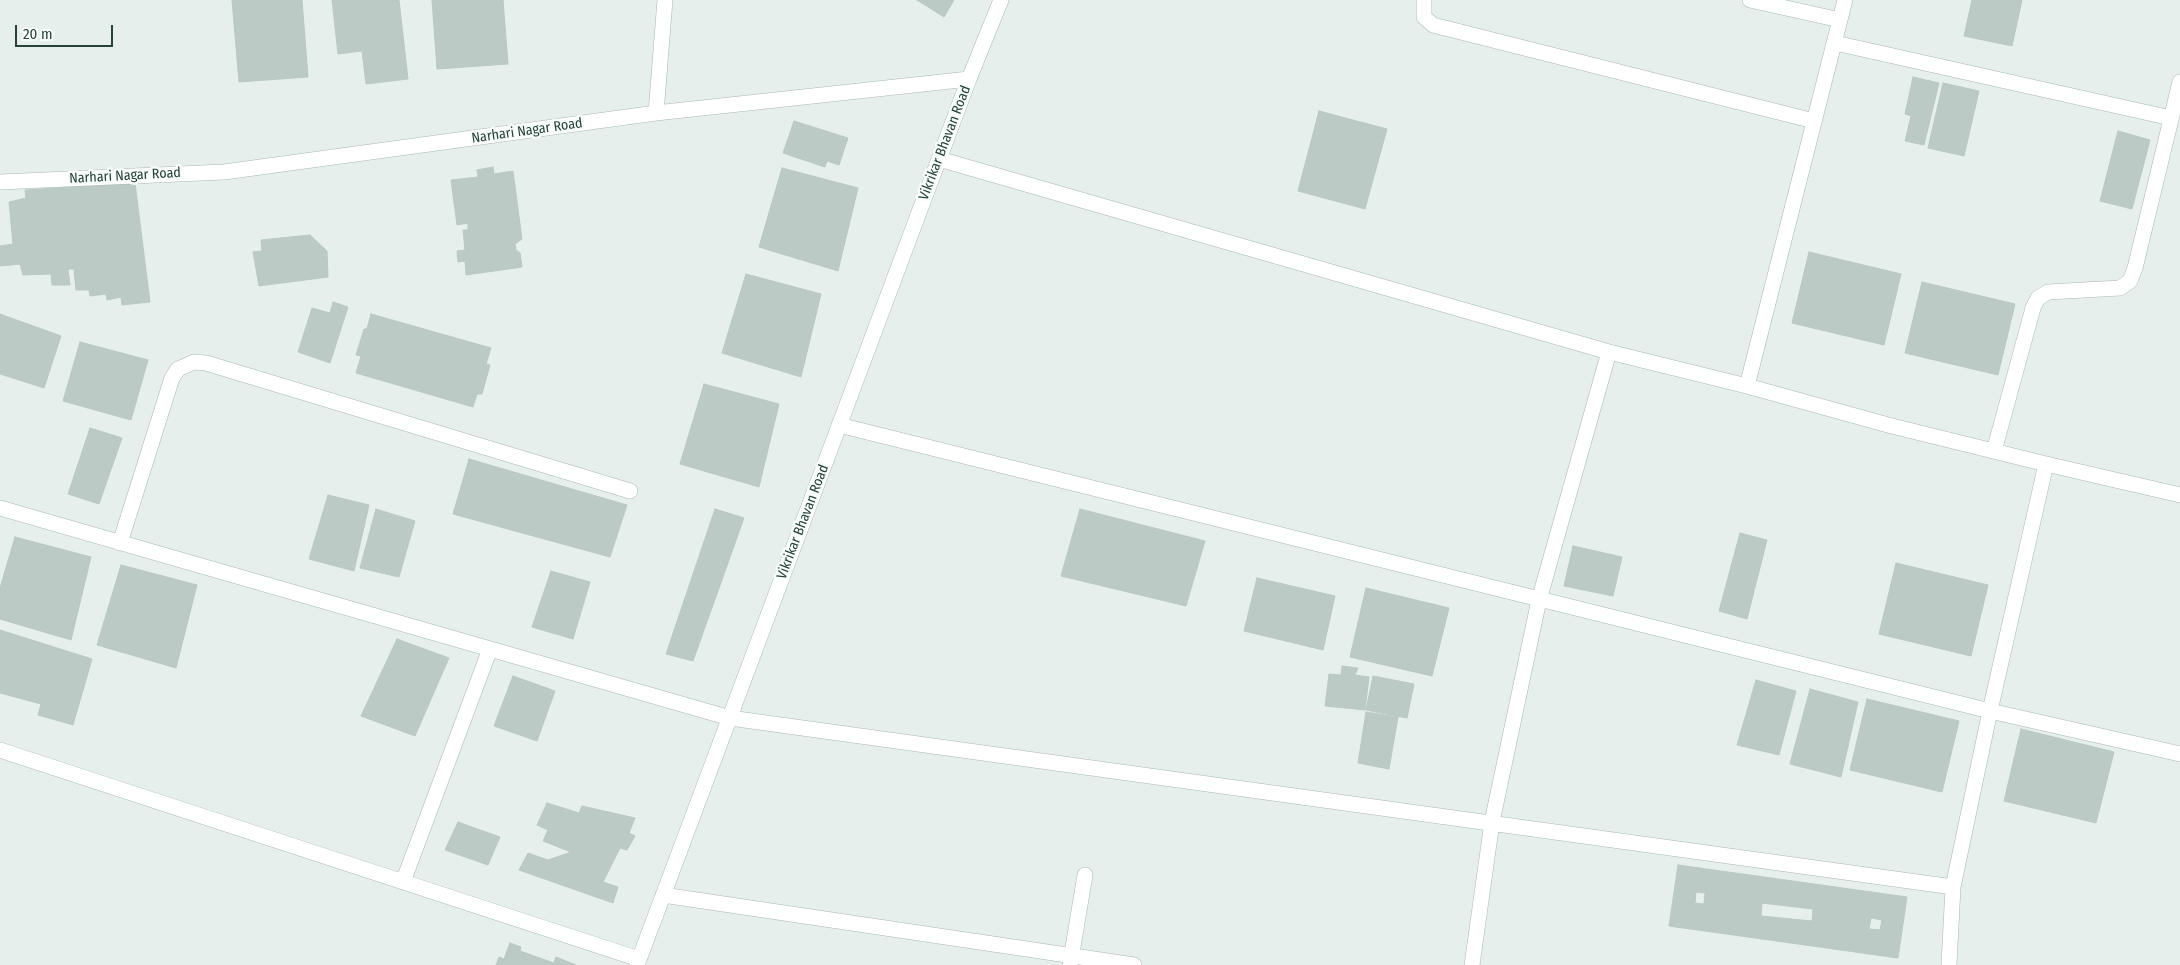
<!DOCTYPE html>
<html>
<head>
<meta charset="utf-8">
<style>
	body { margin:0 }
	#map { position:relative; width:2180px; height:965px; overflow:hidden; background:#e6efeb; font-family:"Fira Sans Condensed",sans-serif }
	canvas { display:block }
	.scale { position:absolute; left:15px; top:25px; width:98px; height:22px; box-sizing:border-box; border:2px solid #24423a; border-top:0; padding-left:6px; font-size:15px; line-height:18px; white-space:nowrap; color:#24423a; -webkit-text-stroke:4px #f7fbf9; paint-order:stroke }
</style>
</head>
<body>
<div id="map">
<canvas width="2180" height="965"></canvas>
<div class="scale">20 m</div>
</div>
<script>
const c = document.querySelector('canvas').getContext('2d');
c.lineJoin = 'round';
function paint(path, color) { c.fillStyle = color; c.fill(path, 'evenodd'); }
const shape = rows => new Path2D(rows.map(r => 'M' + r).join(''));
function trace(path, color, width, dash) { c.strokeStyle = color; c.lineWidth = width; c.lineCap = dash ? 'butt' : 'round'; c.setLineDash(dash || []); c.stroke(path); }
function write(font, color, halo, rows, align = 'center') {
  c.font = font + ' "Fira Sans Condensed",sans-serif'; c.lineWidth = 5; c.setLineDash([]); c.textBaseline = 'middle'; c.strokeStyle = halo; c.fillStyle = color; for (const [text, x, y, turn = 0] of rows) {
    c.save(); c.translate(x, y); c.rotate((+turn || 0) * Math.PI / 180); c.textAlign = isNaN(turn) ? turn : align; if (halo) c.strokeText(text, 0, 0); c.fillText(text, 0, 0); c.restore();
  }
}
const building = shape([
	[232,0,302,0,308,77,239,82,232,0],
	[332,0,399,0,408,79,366,84,362,51,338,54,332,0],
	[432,0,503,0,508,64,437,69,432,0],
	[917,0,954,0,944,17,917,0],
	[1972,0,2022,0,2012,46,1964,36,1972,0],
	[1913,77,1939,83,1924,145,1905,141,1911,116,1905,114,1913,77],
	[1943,83,1979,91,1964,156,1928,148,1943,83],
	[1319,111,1387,129,1365,209,1298,191,1319,111],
	[794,121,848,138,839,165,827,161,825,167,783,153,794,121],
	[2118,131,2150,140,2132,209,2100,201,2118,131],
	[493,167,494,174,513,171,522,239,515,244,516,250,520,253,522,267,466,275,465,261,458,262,457,251,465,250,463,230,468,230,468,223,457,225,451,180,478,177,477,170,493,167],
	[782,168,858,188,838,271,759,247,782,168],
	[135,183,150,302,122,305,121,297,107,300,106,294,90,296,89,290,76,290,74,269,68,269,70,285,52,285,51,274,23,275,20,264,0,266,0,246,13,244,9,202,26,198,25,190,135,183],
	[310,235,327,251,328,277,259,286,253,252,262,251,261,240,310,235],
	[1809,252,1901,274,1884,345,1792,323,1809,252],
	[746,274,821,294,801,377,722,353,746,274],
	[1922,282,2015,304,1998,375,1905,353,1922,282],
	[333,302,348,307,330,363,298,352,312,308,330,313,333,302],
	[0,314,61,336,44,388,0,374,0,314],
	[371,314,491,348,486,364,490,365,482,394,477,394,473,407,356,373,361,356,356,355,364,329,367,329,371,314],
	[80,342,148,360,131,420,63,401,80,342],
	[704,384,779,404,759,487,680,464,704,384],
	[90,428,122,438,99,504,68,494,90,428],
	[469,459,627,505,610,557,453,514,469,459],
	[328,495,369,505,354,571,309,559,328,495],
	[376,509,415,521,399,577,360,568,376,509],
	[715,509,744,518,693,661,666,654,715,509],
	[1080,509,1205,541,1186,606,1061,576,1080,509],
	[1740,533,1767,540,1747,619,1719,611,1740,533],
	[15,537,91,557,71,640,0,619,0,588,15,537],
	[1573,546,1622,557,1613,596,1564,586,1573,546],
	[1896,563,1988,585,1971,656,1879,634,1896,563],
	[121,565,197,585,176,668,97,645,121,565],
	[551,571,590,582,573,639,532,627,551,571],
	[1257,578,1335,596,1323,650,1244,631,1257,578],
	[1366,588,1449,608,1432,676,1350,657,1366,588],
	[0,630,92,659,73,725,38,715,41,704,0,693,0,630],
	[397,639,449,658,415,736,361,716,397,639],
	[1342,666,1358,668,1355,675,1369,677,1365,710,1325,706,1329,674,1341,675,1342,666],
	[513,676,555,691,537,741,494,726,513,676],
	[1373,676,1414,684,1407,718,1366,710,1373,676],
	[1756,680,1796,691,1779,755,1737,745,1756,680],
	[1810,689,1858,702,1841,777,1790,764,1810,689],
	[1867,699,1959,721,1942,792,1850,770,1867,699],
	[1366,712,1398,717,1389,769,1358,763,1366,712],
	[2021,729,2114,752,2096,823,2004,801,2021,729],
	[547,803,579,813,582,806,635,818,629,833,635,836,627,850,620,848,603,882,618,887,613,903,519,870,528,853,548,860,571,852,543,841,548,830,537,825,547,803],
	[458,822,500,837,488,865,445,850,458,822],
	[1678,865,1907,897,1898,958,1669,926,1678,865],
	[1696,892,1705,893,1704,904,1695,903,1696,892],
	[1762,903,1813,909,1812,921,1761,916,1762,903],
	[1871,918,1882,920,1880,930,1869,929,1871,918],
	[510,943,521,947,520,951,554,963,556,957,576,965,496,965,499,957,504,959,510,943]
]);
const minor = shape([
	[1424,0,1424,17,1433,25,1814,121],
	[1750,0,1840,20],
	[1835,43,2171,118],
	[656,113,665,0],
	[939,159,1609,352,1747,386,1888,425,2046,464,2180,495],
	[0,182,224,172,656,113,969,79,1001,0],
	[1747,386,1845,0],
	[839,425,1990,711,2180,754],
	[1994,451,2033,308,2038,298,2048,292,2120,288,2130,281,2135,268,2180,82],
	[0,508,730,718,1953,887],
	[120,543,172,378,178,369,194,362,206,363,630,491],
	[0,750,639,959],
	[403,882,490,649],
	[663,895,1134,965],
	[637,965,969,79],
	[1070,965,1085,875],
	[1472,965,1492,822,1539,600,1609,352],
	[1949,965,1953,887,1990,711,2046,464]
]);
const streetNames = [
	["Narhari Nagar Road",527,131,-8],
	["Vikrikar Bhavan Road",945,143,-69],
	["Narhari Nagar Road",125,176,-3],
	["Vikrikar Bhavan Road",803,522,-69]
];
paint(building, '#bbcac4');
trace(building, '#b8c9c2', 1);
trace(minor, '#a8b8b2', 16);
trace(minor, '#fff', 15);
write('14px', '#24423a', '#f7fbf9', streetNames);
</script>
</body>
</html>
